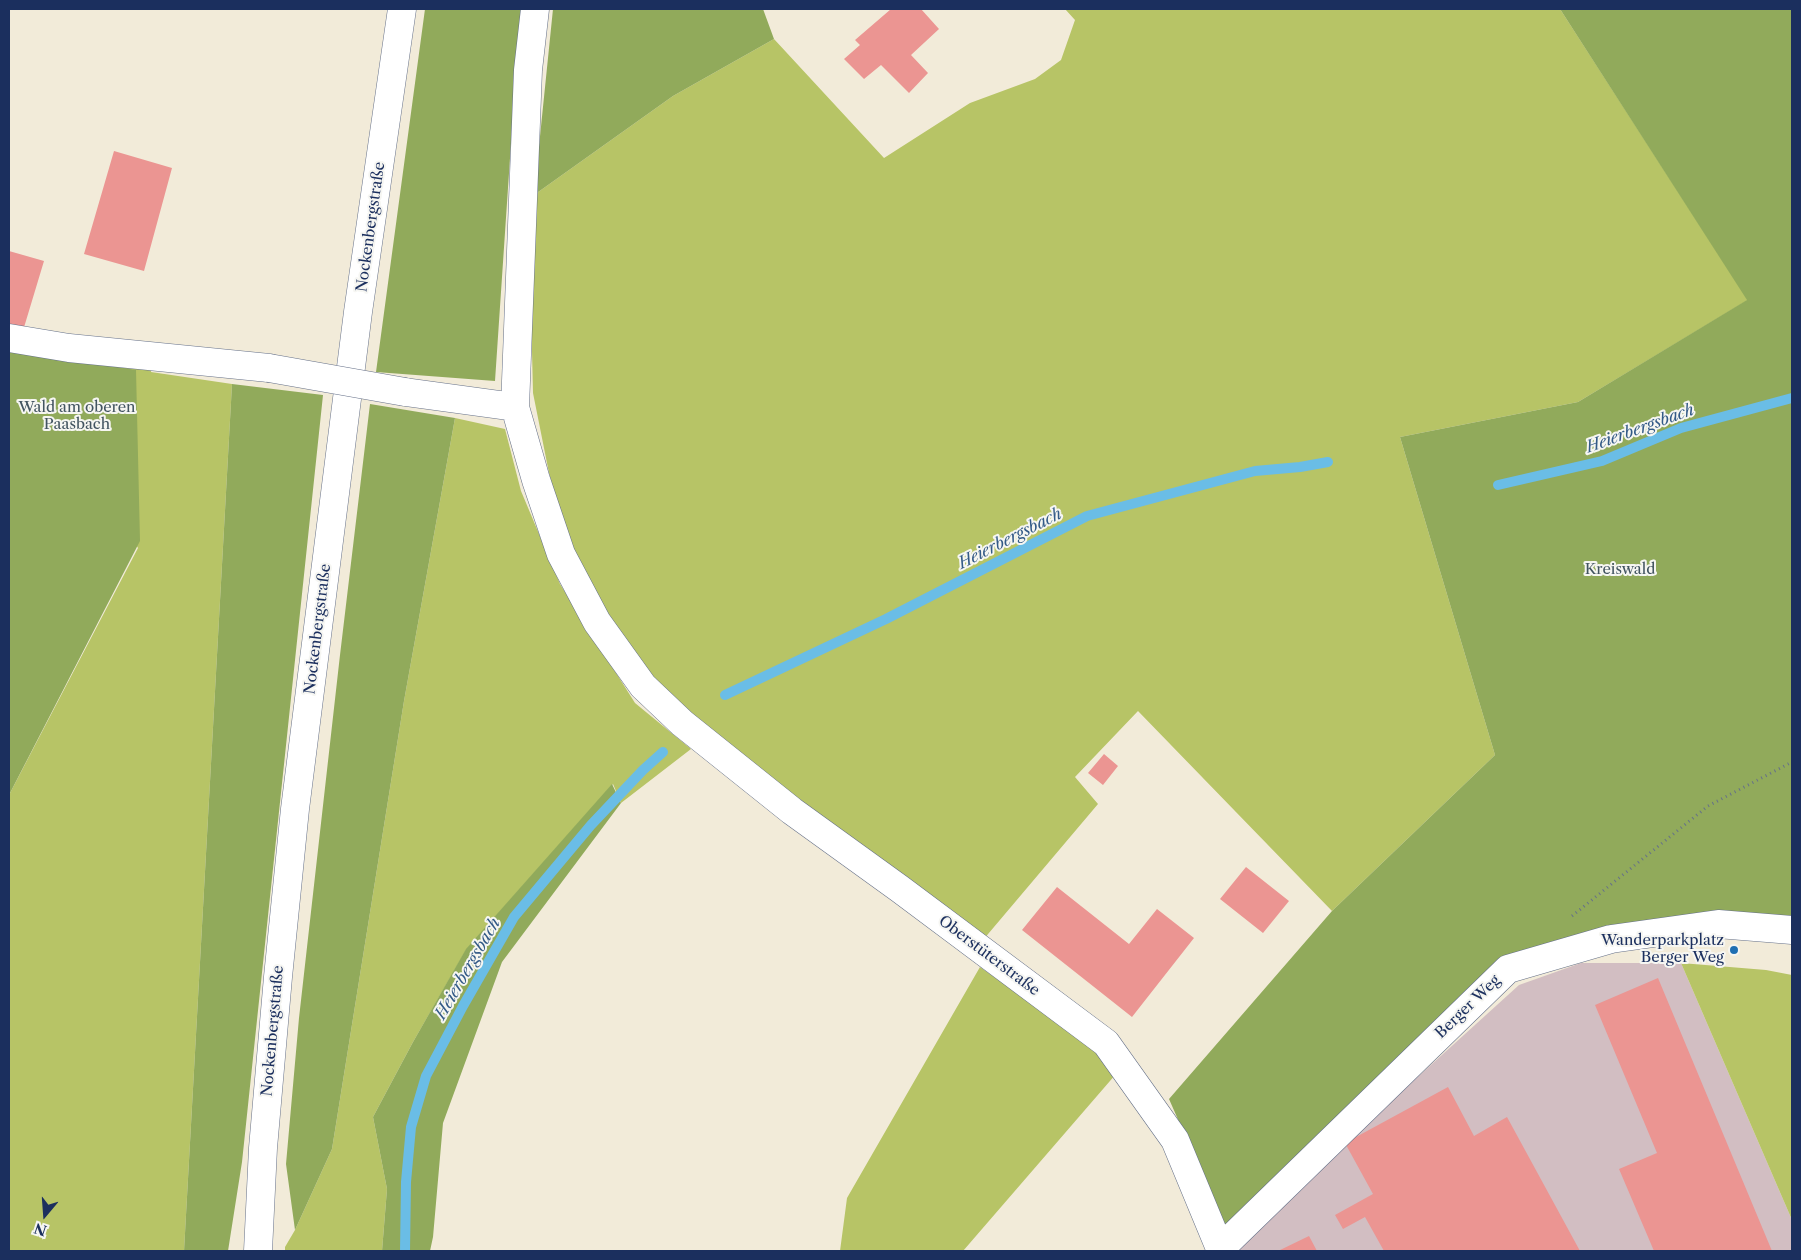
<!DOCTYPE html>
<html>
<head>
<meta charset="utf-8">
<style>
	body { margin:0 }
	#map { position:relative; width:1801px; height:1260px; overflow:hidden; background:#f2ebd9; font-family:"Libre Caslon Text",serif }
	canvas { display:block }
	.frame { position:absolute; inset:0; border:10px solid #1b2f5e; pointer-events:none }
	.north { position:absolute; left:20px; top:1190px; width:50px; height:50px; -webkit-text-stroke:4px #f6f6f2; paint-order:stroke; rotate:198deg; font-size:14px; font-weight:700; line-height:20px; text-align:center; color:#1b2f5e }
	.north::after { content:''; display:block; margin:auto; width:18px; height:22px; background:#1b2f5e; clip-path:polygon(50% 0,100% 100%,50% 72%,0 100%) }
</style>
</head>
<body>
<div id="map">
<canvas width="1801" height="1260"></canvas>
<div class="frame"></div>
<div class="north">N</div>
</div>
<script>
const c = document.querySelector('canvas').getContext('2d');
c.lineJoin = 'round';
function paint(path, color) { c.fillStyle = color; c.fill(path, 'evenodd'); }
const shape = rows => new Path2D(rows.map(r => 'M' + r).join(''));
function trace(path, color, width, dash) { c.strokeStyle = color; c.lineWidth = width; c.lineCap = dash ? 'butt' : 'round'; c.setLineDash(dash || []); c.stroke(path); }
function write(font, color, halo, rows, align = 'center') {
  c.font = font + ' "Libre Caslon Text",serif'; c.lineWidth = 4; c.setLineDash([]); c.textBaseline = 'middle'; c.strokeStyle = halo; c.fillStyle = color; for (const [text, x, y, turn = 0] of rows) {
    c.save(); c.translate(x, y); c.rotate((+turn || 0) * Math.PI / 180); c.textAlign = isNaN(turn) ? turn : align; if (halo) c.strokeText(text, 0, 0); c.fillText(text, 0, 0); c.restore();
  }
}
const industrial = shape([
	[1581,963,1681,963,1792,1220,1792,1251,1234,1251,1368,1122,1519,985]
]);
const green = shape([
	[1065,9,1560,9,1748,300,1578,402,1400,437,1495,755,1332,911,1138,711,1075,777,1098,804,983,940,685,714,629,652,596,595,566,537,549,473,533,393,530,268,534,195,673,96,774,39,884,158,970,103,1035,79,1061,60,1075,20],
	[9,338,152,360,151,372,232,384,184,1251,9,1251,9,795,138,548],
	[455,418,505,429,521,491,560,584,635,703,691,749,621,803,613,784,466,950,413,1042,373,1117,387,1189,382,1251,285,1251,285,1247,295,1230,332,1149,404,701],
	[1681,963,1766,970,1792,975,1792,1220],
	[980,967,1093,1046,1116,1074,963,1251,840,1251,847,1198]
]);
const forest = shape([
	[425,9,522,9,516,69,495,381,376,372],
	[553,9,763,9,774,39,673,96,534,195],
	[1560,9,1792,9,1792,925,1501,962,1227,1231,1169,1099,1332,911,1495,755,1400,437,1578,402,1747,300],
	[9,350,136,370,140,541,9,795],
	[232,384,323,395,242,1162,228,1251,184,1251],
	[370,404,455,418,404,701,332,1149,295,1230,286,1164,299,1018,340,655],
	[612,784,621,803,502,962,443,1123,433,1237,430,1251,382,1251,387,1189,373,1117,413,1042,466,949]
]);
const stream = shape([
	[1498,485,1602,461,1681,428,1792,398],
	[725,695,886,619,1087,516,1255,471,1300,467,1328,462],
	[405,1251,406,1182,411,1127,426,1076,463,1006,514,917,591,825,643,770,663,752]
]);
const building = shape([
	[891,9,921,9,939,29,911,55,928,73,909,93,881,65,864,79,844,59,860,45,855,40],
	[114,151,172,168,144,271,84,254],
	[9,251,44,261,22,334,9,331],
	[1104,754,1118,766,1103,785,1088,773],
	[1246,867,1289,901,1263,933,1220,899],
	[1057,887,1129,944,1157,909,1194,938,1132,1017,1022,930],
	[1658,978,1772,1251,1654,1251,1619,1169,1657,1153,1595,1005],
	[1448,1087,1474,1136,1507,1117,1580,1251,1384,1251,1365,1217,1343,1229,1335,1215,1373,1194,1345,1143],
	[1309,1236,1317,1251,1278,1251]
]);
const path = shape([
	[1572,916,1708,806,1792,762]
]);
const minor = shape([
	[535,9,528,70,515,407,536,480,561,554,597,622,643,686,682,723,792,811,900,889,1106,1043,1175,1140,1221,1251],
	[9,338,69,348,269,368],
	[405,392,515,407],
	[1220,1249,1508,969,1611,939,1718,924,1792,930]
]);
const major = shape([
	[258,1251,263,1148,278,977,295,809,358,312,402,9]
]);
const minorBridge = shape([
	[269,368,405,392]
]);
const markers = [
	[1734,950,5,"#1f6fb2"]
];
const streetNames = [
	["Nockenbergstraße",371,227,-82],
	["Nockenbergstraße",318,629,-83],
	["Oberstüterstraße",989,956,37],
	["Berger Weg",1468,1007,-44],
	["Nockenbergstraße",273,1031,-85]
];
const parkNames = [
	["Wald am oberen",77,408],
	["Paasbach",77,425],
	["Kreiswald",1620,570]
];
const poiNames = [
	["Wanderparkplatz",1724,941],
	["Berger Weg",1724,958]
];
const waterNames = [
	["Heierbergsbach",1640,429,-20],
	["Heierbergsbach",1010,539,-27],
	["Heierbergsbach",468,969,-60]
];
paint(industrial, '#d2bec2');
paint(green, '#b7c466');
paint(forest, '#91aa5b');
trace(stream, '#6abde6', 10);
paint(building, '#eb9592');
trace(minor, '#667189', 29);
trace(major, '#667189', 29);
trace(path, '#667189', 3, [1, 4]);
trace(minor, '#fff', 28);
trace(major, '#fff', 28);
trace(minorBridge, '#667189', 29, []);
trace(minorBridge, '#fff', 28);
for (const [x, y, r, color] of markers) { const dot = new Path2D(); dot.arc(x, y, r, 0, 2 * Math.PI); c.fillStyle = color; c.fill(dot); trace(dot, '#f6f6f2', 2); }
write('15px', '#1b2f5e', '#f6f6f2', streetNames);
write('15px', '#425460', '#f6f6f2', parkNames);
write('15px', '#1b2f5e', '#f6f6f2', poiNames, 'right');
write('italic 16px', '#335a87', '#f6f6f2', waterNames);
</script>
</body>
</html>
